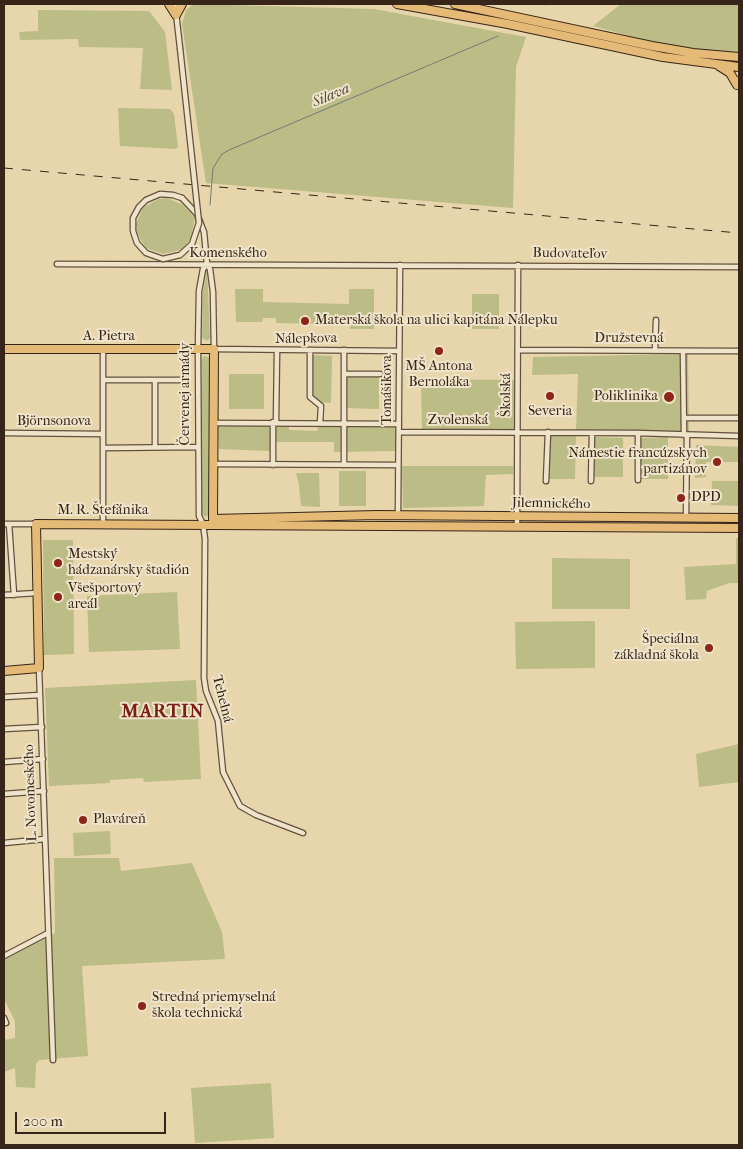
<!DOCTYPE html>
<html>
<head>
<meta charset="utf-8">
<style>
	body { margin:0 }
	#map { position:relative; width:743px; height:1149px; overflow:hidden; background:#e7d5ac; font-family:"IM FELL French Canon",serif }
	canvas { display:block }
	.frame { position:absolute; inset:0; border:5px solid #372519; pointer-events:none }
	.scale { position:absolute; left:15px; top:1112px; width:151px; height:22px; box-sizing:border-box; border:2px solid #372519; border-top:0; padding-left:6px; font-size:15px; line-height:18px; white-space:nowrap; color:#372519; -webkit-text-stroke:4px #efe4c9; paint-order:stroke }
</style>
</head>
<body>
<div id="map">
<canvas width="743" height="1149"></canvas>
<div class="frame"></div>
<div class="scale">200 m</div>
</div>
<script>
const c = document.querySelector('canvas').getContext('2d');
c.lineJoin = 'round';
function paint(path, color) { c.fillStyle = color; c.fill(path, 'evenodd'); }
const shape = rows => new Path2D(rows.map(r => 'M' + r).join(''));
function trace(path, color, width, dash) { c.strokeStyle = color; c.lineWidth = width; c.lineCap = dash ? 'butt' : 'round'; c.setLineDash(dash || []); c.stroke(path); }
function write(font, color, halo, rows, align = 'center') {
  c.font = font + ' "IM FELL French Canon",serif'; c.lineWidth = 4; c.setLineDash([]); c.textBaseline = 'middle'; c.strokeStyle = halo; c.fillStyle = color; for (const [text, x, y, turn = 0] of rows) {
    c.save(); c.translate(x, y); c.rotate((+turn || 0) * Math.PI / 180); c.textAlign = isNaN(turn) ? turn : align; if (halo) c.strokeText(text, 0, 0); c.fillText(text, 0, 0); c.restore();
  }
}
const green = shape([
	[194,4,374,9,526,37,516,67,513,208,206,183,182,24,186,10],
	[621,4,739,4,739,66,593,26],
	[38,10,149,11,165,32,172,90,140,89,143,48,79,47,78,39,20,40,19,32,38,31],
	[118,108,170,109,174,114,178,147,176,149,120,146],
	[167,198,183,205,195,218,191,237,186,245,180,250,163,254,146,248,137,233,136,224,143,208,158,199],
	[207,268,210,338,207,341,202,338,203,291],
	[263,289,263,302,349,304,349,289,374,289,374,329,350,329,349,318,332,318,331,324,276,323,276,318,263,318,262,322,236,322,235,289],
	[472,294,499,294,499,329,472,329],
	[688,354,689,432,576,431,578,374,532,375,533,357],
	[312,355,332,356,331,403,312,402],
	[204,356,209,357,211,360,209,515,205,517,201,513,202,359],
	[344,373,379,375,379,409,343,408],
	[229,374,264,374,264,409,229,409],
	[421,379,514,380,514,429,422,430],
	[275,424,289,424,289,430,317,431,319,425,396,426,395,451,334,452,334,442,275,442],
	[218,425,270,425,270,451,219,449],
	[550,436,576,436,575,479,549,479],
	[594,437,623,438,623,477,592,477],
	[668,437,668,479,639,479,640,438],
	[696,445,739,447,739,462,706,462,706,477,695,478],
	[402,466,513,466,513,474,486,475,484,506,403,508],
	[339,471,366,471,366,506,339,506],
	[296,473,319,473,320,507,301,506,299,485],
	[712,481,739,481,739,506,711,505],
	[736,538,739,538,739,583,729,583,707,591,706,599,686,600,684,567,736,564],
	[43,540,73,540,74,654,44,655],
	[552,558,630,559,630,609,552,609],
	[177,592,180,649,89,652,87,596],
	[595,621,595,668,516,669,515,622],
	[196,680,201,779,144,782,143,778,110,780,110,783,49,786,45,688],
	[739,744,739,782,699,787,696,754],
	[110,831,111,854,74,856,73,833],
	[54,858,119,858,121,871,192,863,222,932,225,959,82,966,88,1056,39,1060,36,1064,35,1088,16,1087,15,1068,4,1072,4,1040,15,1038,15,1021,4,999,4,960,55,933],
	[271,1083,274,1138,195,1143,191,1088]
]);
const stream = shape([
	[546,5,546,4],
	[210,205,213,168,222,154,229,150,498,36]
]);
const street = shape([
	[175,4,180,48],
	[182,198,197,214,204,232,207,264,210,269,213,292,214,349,399,351],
	[57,264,739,267],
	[207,264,203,269,199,291,198,349,199,516,203,524,205,539,204,678,206,691,218,721,223,772,240,806,256,815,303,833],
	[310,350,310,397,321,406,320,423],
	[518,350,739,351],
	[655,351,656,320],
	[683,351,684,435],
	[344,374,380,374],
	[103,380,180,380],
	[684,418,739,418],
	[276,422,277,351],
	[213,423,399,424],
	[399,432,636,433,739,436],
	[4,433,103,434],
	[638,433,638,480],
	[155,447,155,380],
	[103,448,198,447],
	[213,464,397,465],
	[273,465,273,422],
	[344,465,344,350],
	[546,481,548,432],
	[591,481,592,434],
	[398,515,400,265],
	[686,518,687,435],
	[4,524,36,524],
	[9,524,14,595],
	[103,524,103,349],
	[517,526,518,265],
	[4,595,37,593],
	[39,668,53,1060],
	[4,697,40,695],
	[4,729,42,727],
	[4,762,43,759],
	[4,794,44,791],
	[4,843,45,839],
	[4,956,48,933],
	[4,1018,6,1023]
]);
const primary = shape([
	[169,4,176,15,182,4],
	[397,4,508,24,663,57,739,67],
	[455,4,652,46,693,53,739,57],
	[719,66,730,73,737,85,739,81],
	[4,349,214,349,213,519],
	[213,519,377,515,739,518],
	[4,671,39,668,36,524,739,528]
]);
const rail = shape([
	[4,168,739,233]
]);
const streetBridge = shape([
	[180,48,199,223,192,244,180,255,163,259,146,253,137,243,133,231,133,218,139,207,146,200,160,194,173,195,182,198]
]);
const markers = [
	[305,321,5,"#8f2418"],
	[439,351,5,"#8f2418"],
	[550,396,5,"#8f2418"],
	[669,397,6,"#8f2418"],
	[717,462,5,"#8f2418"],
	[681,498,5,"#8f2418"],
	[58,563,5,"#8f2418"],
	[58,597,5,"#8f2418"],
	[709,648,5,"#8f2418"],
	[83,820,5,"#8f2418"],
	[142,1006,5,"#8f2418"]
];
const streetNames = [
	["Komenského",228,254],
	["Budovateľov",570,254,1],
	["A. Pietra",109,337],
	["Nálepkova",306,339,-1],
	["Družstevná",629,339],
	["Tomášikova",388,390,-90],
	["Červenej armády",186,394,-90],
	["Školská",507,395,-90],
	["Zvolenská",458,421],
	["Björnsonova",54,422],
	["Jilemnického",551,504,1],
	["M. R. Štefánika",103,511],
	["Tehelná",222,699,76],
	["L. Novomeského",31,793,-92]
];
const poiNames = [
	["Materská škola na ulici kapitána Nálepku",315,321],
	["MŠ Antona",439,367,"center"],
	["Bernoláka",439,383,"center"],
	["Poliklinika",658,397,"right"],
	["Severia",550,412,"center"],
	["Námestie francúzskych",707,454,"right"],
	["partizánov",707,470,"right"],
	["DPD",691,498],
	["Mestský",68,555],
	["hádzanársky štadión",68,571],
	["Všešportový",68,589],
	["areál",68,605],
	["Špeciálna",699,640,"right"],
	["základná škola",699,656,"right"],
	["Plaváreň",93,820],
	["Stredná priemyselná",152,998],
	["škola technická",152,1014]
];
const waterNames = [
	["Silava",331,96,-23]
];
const districtNames = [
	["MARTIN",163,712]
];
paint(green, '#bbbc86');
trace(stream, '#717d74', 1);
trace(street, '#63513e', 7);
trace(primary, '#372519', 10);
trace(street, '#efe4c9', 4.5);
trace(primary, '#e4ba76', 8);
trace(rail, '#372519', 1, [9, 9]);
trace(streetBridge, '#63513e', 7, []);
trace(streetBridge, '#efe4c9', 4.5);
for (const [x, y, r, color] of markers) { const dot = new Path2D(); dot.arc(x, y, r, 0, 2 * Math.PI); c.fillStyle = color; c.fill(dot); trace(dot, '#efe4c9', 2); }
write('14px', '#372519', '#efe4c9', streetNames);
write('14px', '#372519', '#efe4c9', poiNames, 'left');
write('italic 15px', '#4f4a3f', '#efe4c9', waterNames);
c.letterSpacing = '1px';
write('bold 19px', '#7a1f14', '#efe4c9', districtNames);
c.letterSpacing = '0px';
</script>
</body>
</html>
